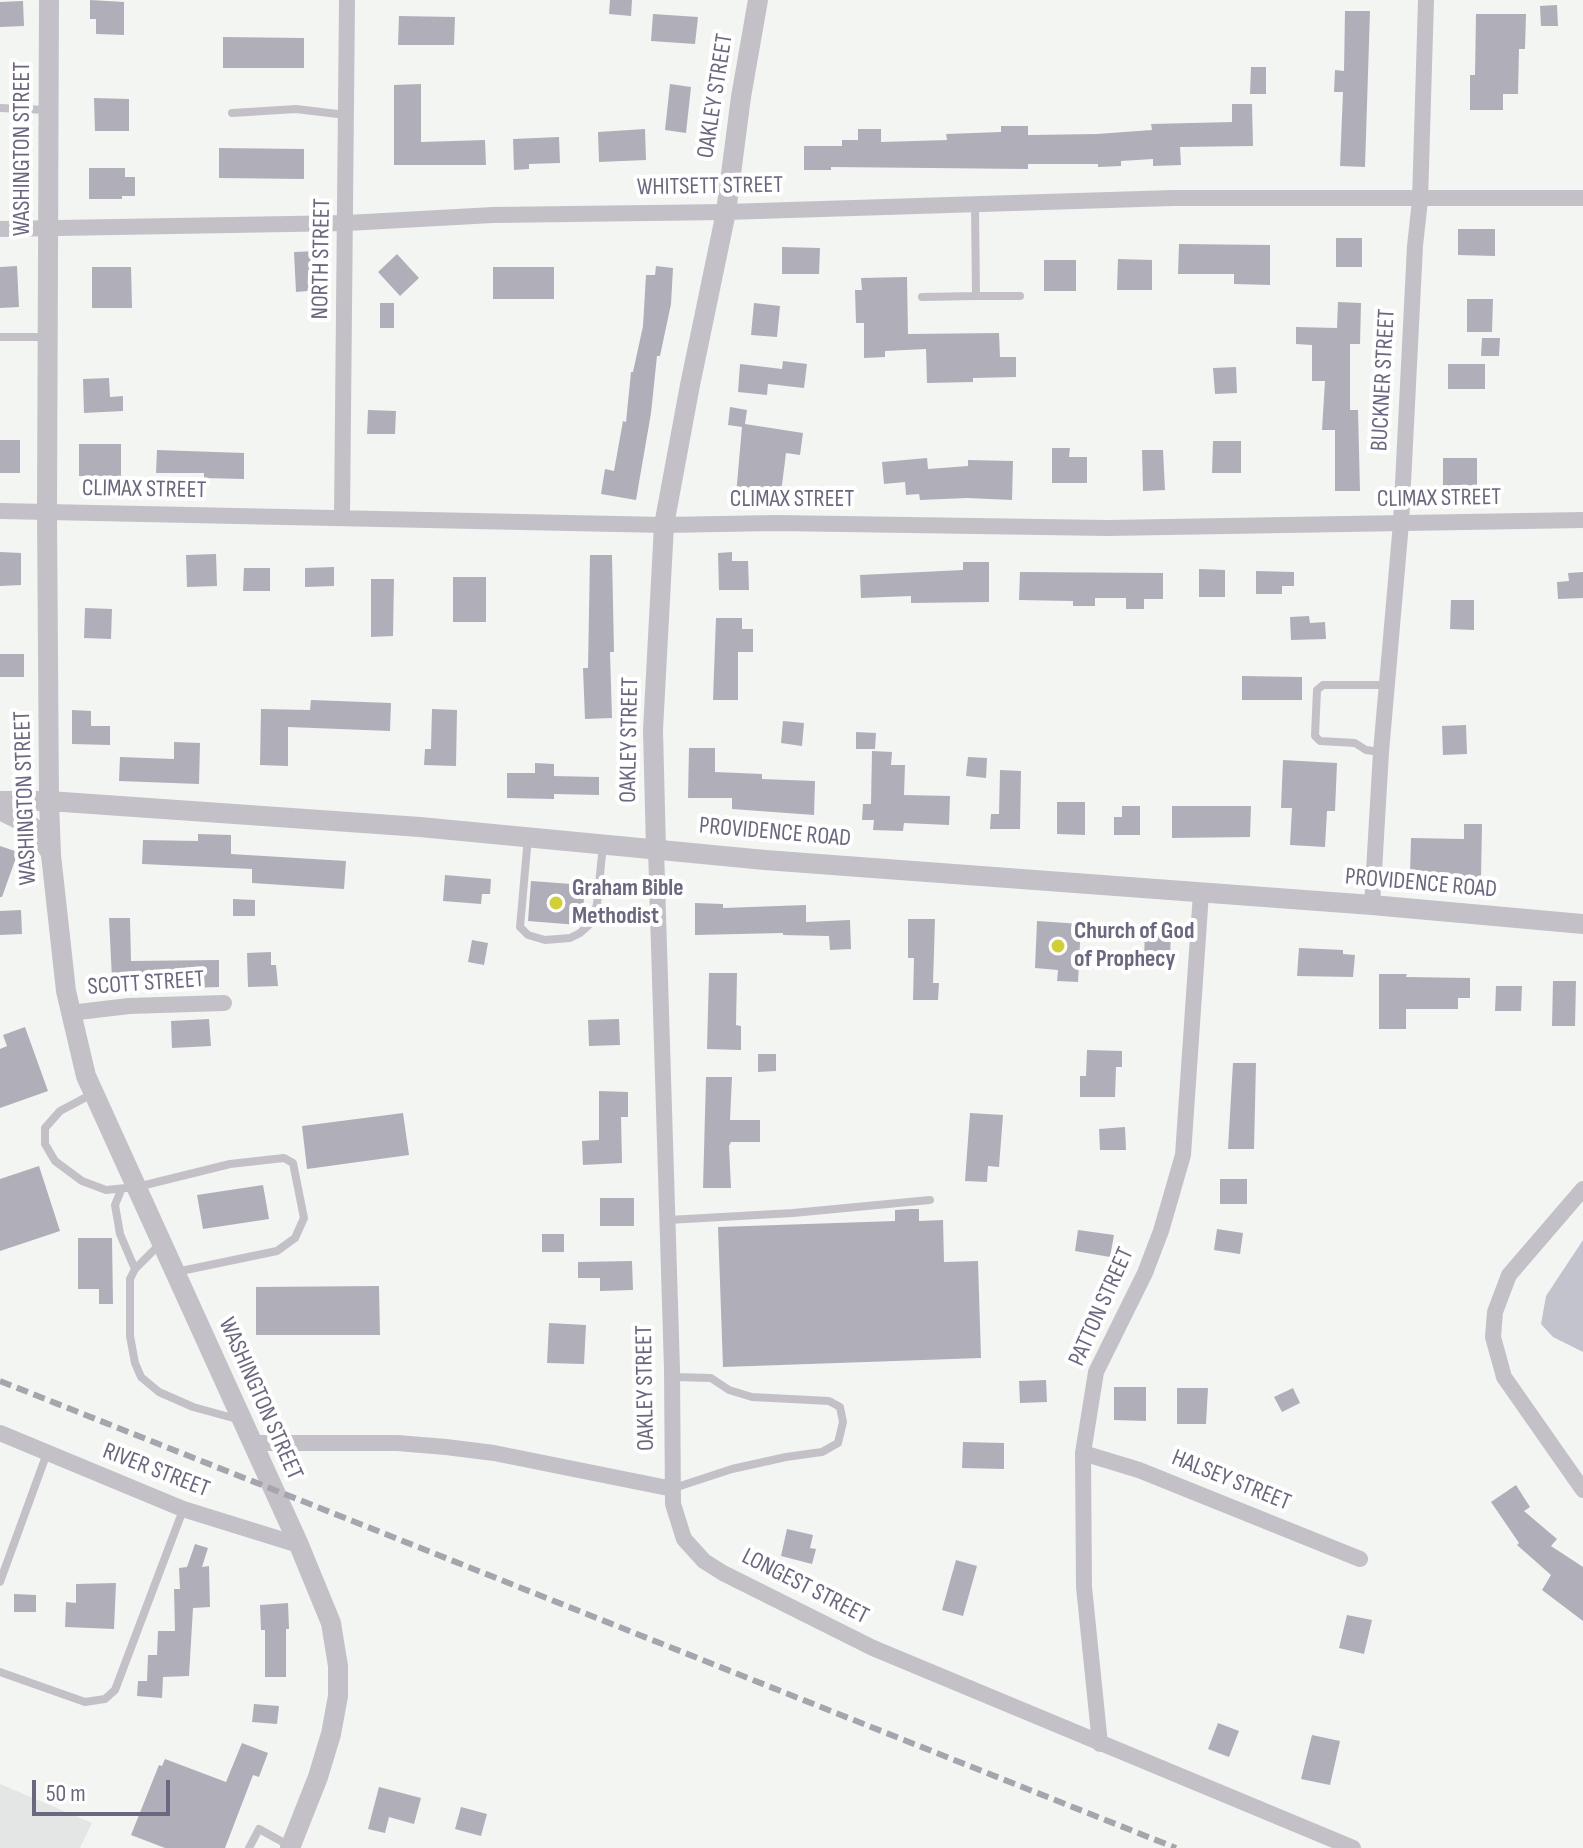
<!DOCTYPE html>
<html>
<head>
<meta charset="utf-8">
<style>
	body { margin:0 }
	#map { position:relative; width:1583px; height:1848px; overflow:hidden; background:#f3f5f2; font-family:"Sofia Sans Condensed",sans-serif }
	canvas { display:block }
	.scale { position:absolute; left:32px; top:1780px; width:138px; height:36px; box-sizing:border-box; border:4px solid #6c6780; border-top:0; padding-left:10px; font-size:24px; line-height:28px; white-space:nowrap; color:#6c6780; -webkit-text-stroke:6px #fff; paint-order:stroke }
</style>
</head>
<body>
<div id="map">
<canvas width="1583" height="1848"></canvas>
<div class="scale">50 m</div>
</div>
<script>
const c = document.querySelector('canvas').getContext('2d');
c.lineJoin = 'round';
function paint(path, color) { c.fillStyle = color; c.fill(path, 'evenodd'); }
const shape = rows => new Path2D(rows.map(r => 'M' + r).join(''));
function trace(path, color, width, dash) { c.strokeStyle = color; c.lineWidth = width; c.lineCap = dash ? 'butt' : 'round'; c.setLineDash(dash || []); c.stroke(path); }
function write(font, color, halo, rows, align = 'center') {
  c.font = font + ' "Sofia Sans Condensed",sans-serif'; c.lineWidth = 8; c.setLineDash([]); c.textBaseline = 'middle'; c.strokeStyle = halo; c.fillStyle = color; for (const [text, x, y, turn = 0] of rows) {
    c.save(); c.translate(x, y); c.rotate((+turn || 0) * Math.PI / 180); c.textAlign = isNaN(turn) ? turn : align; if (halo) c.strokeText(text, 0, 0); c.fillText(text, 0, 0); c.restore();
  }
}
const built = shape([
	[0,1784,92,1823,80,1848,0,1848]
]);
const water = shape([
	[1583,1240,1583,1352,1553,1337,1541,1324,1546,1296]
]);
const building = shape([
	[90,0,124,2,124,35,96,34,96,19,90,19],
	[610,0,632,0,631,16,609,14],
	[23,1,24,26,0,27,0,2],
	[1557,5,1558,26,1541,26,1540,6],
	[1345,11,1370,11,1365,167,1340,166,1343,92,1334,92,1335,70,1344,71],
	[653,14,698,17,695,44,651,41],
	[1476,14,1526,14,1525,49,1519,49,1518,94,1503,94,1503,110,1470,110,1470,75,1475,75],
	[399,16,455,17,454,45,398,45],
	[223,37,304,38,304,68,223,68],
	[1251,67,1266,67,1266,94,1250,94],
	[421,84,421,142,485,140,486,165,394,165,394,85],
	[670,84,691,87,686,133,665,130],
	[94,98,129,99,129,131,95,131],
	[1232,104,1252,104,1253,146,1180,147,1181,165,1153,166,1153,159,1121,161,1121,166,1098,167,1098,164,1028,164,1028,169,831,167,831,170,804,170,804,146,842,146,842,140,858,140,858,129,881,129,881,142,947,140,946,134,1001,132,1001,126,1028,126,1028,135,1097,134,1152,130,1151,124,1232,122],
	[645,129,646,160,599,162,598,132],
	[559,137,560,163,529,164,529,169,514,170,513,139],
	[219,148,304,149,304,179,219,178],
	[89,168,125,168,125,177,135,177,135,196,122,196,122,199,89,199],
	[1458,229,1495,229,1495,256,1458,255],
	[1336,238,1362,238,1362,267,1336,267],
	[1179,244,1270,245,1270,285,1234,284,1234,274,1178,274],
	[782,247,820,248,819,274,782,274],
	[318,251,319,290,296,292,294,252],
	[397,254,419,278,400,296,378,272],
	[1118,259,1152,260,1152,290,1117,290],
	[1044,260,1076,260,1076,291,1044,291],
	[17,266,19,307,0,308,0,267],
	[656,266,673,268,671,304,660,356,657,356,651,413,636,500,601,494,605,469,614,471,623,421,626,422,631,372,633,372,643,326,646,275,655,275],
	[92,267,131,267,132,308,92,308],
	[493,267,554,267,554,299,493,299],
	[907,277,908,334,999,333,1000,357,1016,357,1016,377,973,378,973,382,927,383,926,349,885,351,885,357,864,358,864,323,856,323,855,290,862,290,861,278],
	[1467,299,1493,299,1492,332,1467,332],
	[1338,302,1361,303,1360,344,1350,344,1350,410,1358,410,1360,491,1335,491,1335,430,1322,430,1325,381,1312,381,1312,345,1296,344,1296,327,1337,328],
	[380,303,394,303,394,328,380,328],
	[754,303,780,306,777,337,751,335],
	[1482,338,1500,338,1499,356,1481,356],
	[783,361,807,364,804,388,768,384,767,395,738,392,740,364,782,369],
	[1448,364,1485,364,1485,389,1448,389],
	[1236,367,1237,393,1215,394,1213,368],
	[109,378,110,397,123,396,123,411,84,413,83,379],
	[730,407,747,410,745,424,803,433,800,455,786,453,780,501,736,495,742,427,728,425],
	[368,410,396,411,395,434,367,434],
	[0,440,20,440,20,473,0,473],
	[1213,441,1241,441,1241,473,1212,473],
	[79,444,121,444,121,476,79,476],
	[1052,448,1070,448,1069,457,1087,457,1087,483,1052,483],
	[157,450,244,453,244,479,204,478,204,473,156,473],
	[1142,450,1163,450,1165,490,1143,491],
	[927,458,928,469,968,466,968,460,1013,461,1012,500,967,498,920,500,919,494,906,495,905,482,884,484,882,462],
	[1443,458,1477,458,1477,491,1443,491],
	[0,552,21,553,21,585,0,586],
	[732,552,732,561,748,561,749,590,719,590,718,553],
	[216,554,217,586,187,587,186,555],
	[590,555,612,555,614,652,610,652,612,718,585,719,583,668,588,668],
	[963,562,989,562,989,602,911,603,911,596,861,598,860,575,963,570],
	[334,567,334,586,305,587,305,568],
	[244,568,270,568,270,591,243,591],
	[1199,569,1225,570,1225,597,1199,597],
	[1256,571,1294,572,1294,586,1282,586,1282,594,1256,594],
	[1020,572,1163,573,1163,599,1144,599,1144,609,1126,609,1126,598,1095,598,1095,606,1073,606,1073,601,1019,600],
	[1583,572,1583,598,1558,599,1557,582,1569,581,1568,573],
	[453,577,486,577,486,622,453,622],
	[371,579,394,579,393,636,371,637],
	[1451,600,1474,600,1474,630,1450,629],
	[85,608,112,609,111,639,84,638],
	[1309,616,1310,623,1325,622,1326,639,1291,640,1290,617],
	[716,618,742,618,742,629,753,629,753,652,738,652,738,700,713,700],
	[0,654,24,654,24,677,0,677],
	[1242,676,1302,677,1302,700,1242,700],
	[311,700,391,703,390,731,288,727,288,766,260,765,261,709,310,710],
	[432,709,457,710,456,766,424,765,425,749,431,749],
	[72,710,91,711,91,726,110,726,110,745,72,744],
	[783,721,804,723,802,746,781,743],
	[1466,725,1467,754,1443,755,1442,726],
	[856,732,876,733,875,749,856,749],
	[174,742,200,743,199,784,119,781,120,757,174,759],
	[689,748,715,748,715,772,762,774,762,779,815,781,814,815,732,809,732,798,688,798],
	[872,751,892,752,891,765,905,765,904,795,950,796,949,825,904,823,903,831,873,830,874,820,862,820,863,804,871,804],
	[968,757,987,758,986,778,966,776],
	[1283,760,1337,763,1335,811,1327,811,1325,847,1290,845,1292,808,1281,808],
	[535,763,554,764,554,776,599,777,599,795,554,794,554,799,507,798,507,773,535,773],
	[1000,770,1021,771,1020,829,990,829,991,814,999,814],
	[1057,802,1085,802,1085,835,1057,834],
	[1122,806,1140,806,1140,835,1114,835,1114,817,1122,817],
	[1172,806,1251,806,1250,837,1172,838],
	[1464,824,1482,824,1481,879,1410,874,1411,838,1464,839],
	[198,834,231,835,231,854,346,861,344,889,252,883,252,869,142,864,143,840,198,841],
	[0,846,18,852,2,897,0,897],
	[445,875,491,879,490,894,482,894,481,904,443,901],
	[531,881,585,885,582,922,578,925,528,921],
	[233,899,255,900,255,916,233,916],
	[695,903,723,904,723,908,806,905,806,922,850,920,851,949,830,950,829,936,783,935,783,933,695,935],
	[21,910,22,934,0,935,0,911],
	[109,918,130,918,131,961,219,960,219,987,150,989,150,976,112,979],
	[908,919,935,919,933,983,939,983,938,1000,913,1000,914,958,908,958],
	[1037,921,1081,924,1078,982,1057,981,1058,970,1035,968],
	[1145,927,1171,927,1170,962,1144,962],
	[472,940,488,943,484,965,468,962],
	[1299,948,1343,950,1343,954,1355,955,1353,977,1297,976],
	[271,952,271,965,276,965,278,986,248,987,247,953],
	[709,973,737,973,736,1025,741,1026,741,1050,707,1049],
	[1379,974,1407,974,1406,977,1470,978,1470,998,1458,998,1458,1009,1406,1009,1406,1029,1379,1029],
	[1553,981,1576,981,1575,1026,1552,1026],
	[1496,986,1522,986,1521,1011,1495,1011],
	[209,1019,211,1046,172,1048,171,1021],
	[619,1019,620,1045,589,1046,588,1020],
	[25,1027,48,1091,0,1108,0,1049,7,1046,3,1035],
	[1087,1050,1122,1051,1122,1067,1116,1067,1115,1097,1080,1097,1080,1076,1086,1076],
	[758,1054,776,1054,776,1071,758,1072],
	[1233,1063,1256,1063,1254,1149,1228,1149],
	[706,1077,732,1077,730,1120,760,1120,760,1142,731,1142,729,1146,731,1188,703,1188],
	[599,1091,628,1092,628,1117,621,1117,622,1163,583,1165,582,1141,599,1140],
	[403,1113,409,1155,307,1169,302,1126],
	[970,1113,1003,1115,999,1167,988,1166,987,1182,965,1181],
	[1125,1127,1126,1150,1100,1150,1099,1129],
	[39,1166,60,1231,0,1251,0,1179],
	[1220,1179,1247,1179,1247,1204,1220,1204],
	[263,1185,269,1219,203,1229,197,1195],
	[600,1198,634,1198,634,1226,600,1226],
	[911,1209,919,1209,919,1221,943,1220,944,1262,978,1261,981,1358,723,1367,718,1227,895,1221,895,1210],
	[1217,1229,1243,1233,1240,1254,1214,1250],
	[1078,1230,1114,1235,1110,1257,1075,1251],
	[542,1234,564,1234,564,1252,542,1252],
	[78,1238,112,1238,113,1304,99,1304,99,1289,78,1289],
	[632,1261,633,1290,600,1291,600,1278,578,1278,578,1262],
	[379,1286,380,1335,256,1335,256,1287],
	[549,1323,586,1325,584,1364,547,1363],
	[1046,1380,1047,1402,1020,1403,1019,1381],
	[1114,1387,1146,1387,1146,1421,1114,1420],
	[1177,1388,1208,1388,1206,1424,1177,1424],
	[1293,1388,1300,1403,1282,1412,1274,1397],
	[963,1442,1004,1443,1004,1469,962,1468],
	[1516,1485,1530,1507,1524,1511,1557,1539,1551,1546,1583,1567,1583,1621,1542,1590,1551,1575,1517,1545,1519,1543,1491,1502],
	[787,1529,813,1535,810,1548,816,1549,812,1564,781,1556],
	[195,1544,208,1548,202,1567,209,1566,210,1607,193,1608,189,1676,163,1677,162,1698,137,1696,138,1681,147,1681,148,1655,157,1655,158,1631,175,1631,174,1589,180,1589,179,1568,187,1567],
	[956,1560,977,1566,963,1616,942,1610],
	[116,1583,114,1629,65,1627,66,1602,76,1603,76,1584],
	[14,1594,36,1595,36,1612,14,1612],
	[288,1603,289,1629,286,1629,286,1677,265,1677,265,1630,261,1630,260,1605],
	[1347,1615,1372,1620,1364,1654,1339,1648],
	[254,1704,279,1706,277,1724,252,1722],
	[1218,1723,1239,1731,1229,1757,1208,1749],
	[1312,1735,1340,1741,1330,1785,1301,1779],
	[242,1743,268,1753,259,1777,253,1775,225,1848,165,1848,131,1835,159,1765,162,1766,165,1759,226,1782],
	[379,1787,421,1798,414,1824,389,1817,385,1833,368,1829],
	[461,1807,487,1814,481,1836,455,1829]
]);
const service = shape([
	[0,108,48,110],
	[232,113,296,109,346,115],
	[976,296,1020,296],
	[922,297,976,296,975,205],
	[0,337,48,337],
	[1380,752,1366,750,1355,743,1320,741,1315,736,1317,690,1323,685,1386,685],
	[528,837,520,927,528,935,545,940,570,938,580,933,592,922,597,904,603,845],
	[94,1093,60,1111,45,1128,45,1144,55,1161,82,1181,106,1190,137,1187,230,1164,284,1158,293,1163,304,1218,295,1238,277,1251,176,1272],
	[121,1190,115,1205,120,1234,135,1269],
	[668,1220,793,1213,930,1200],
	[161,1243,135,1269,130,1279,130,1336,135,1363,141,1377,159,1392,193,1407,237,1419],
	[673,1377,711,1378,729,1390,752,1397,829,1401,840,1407,843,1422,838,1443,822,1452,786,1457,732,1469,674,1488],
	[0,1582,47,1453],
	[0,1672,85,1702,105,1699,115,1690,183,1510],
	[249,1848,259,1829,290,1846]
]);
const minor = shape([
	[0,229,347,223,493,215,726,212,1173,198,1583,198],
	[0,511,664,525,776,523,1108,528,1583,520],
	[342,518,347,0],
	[656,849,672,1369,673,1504,684,1539,704,1561,723,1573,873,1648,1353,1848],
	[1372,905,1381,752,1401,523,1415,246,1420,200,1426,0],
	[70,1013,129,1006,224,1003],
	[1583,1189,1509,1275,1495,1312,1493,1337,1504,1377,1583,1490],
	[0,1433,183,1509,299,1545],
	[253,1443,397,1443,446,1447,494,1453,673,1489],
	[1083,1453,1139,1470,1360,1559],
	[1100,1744,1084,1587,1083,1453,1096,1372,1145,1273,1161,1231,1183,1155,1201,893]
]);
const tertiary = shape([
	[49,0,47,512,49,801,51,855,66,991,86,1076,299,1545,331,1623,338,1666,338,1696,331,1734,318,1777,290,1848],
	[0,801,49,801,420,827,765,860,1372,905,1583,924],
	[0,810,26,823,39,832,50,852],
	[656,849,653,730,664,525,690,385,726,212,741,97,758,0]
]);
const rail = shape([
	[0,1381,1176,1848]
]);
const markers = [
	[556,903,8,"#d2ce36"],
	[1058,946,8,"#d2ce36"]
];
const streetNames = [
	["OAKLEY STREET",716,96,-81],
	["WASHINGTON STREET",23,149,-90],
	["WHITSETT STREET",710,187,-1],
	["NORTH STREET",322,259,-89],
	["BUCKNER STREET",1384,380,-87],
	["CLIMAX STREET",144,490,1],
	["CLIMAX STREET",1439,499,-1],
	["CLIMAX STREET",792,500],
	["OAKLEY STREET",630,740,-89],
	["WASHINGTON STREET",26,798,-92],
	["PROVIDENCE ROAD",775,833,5],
	["PROVIDENCE ROAD",1421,884,5],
	["SCOTT STREET",146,984,-4],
	["PATTON STREET",1102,1307,-66],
	["OAKLEY STREET",646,1388,-91],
	["WASHINGTON STREET",260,1399,66],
	["RIVER STREET",156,1471,21],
	["HALSEY STREET",1231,1481,22],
	["LONGEST STREET",805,1587,27]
];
const poiNames = [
	["Graham Bible",572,889],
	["Methodist",572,917],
	["Church of God",1074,932],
	["of Prophecy",1074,960]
];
paint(built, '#e4e6e6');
paint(water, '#c3c3ce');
paint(building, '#b0afb9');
trace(service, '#c3c1c7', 8);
trace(minor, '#c3c1c7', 16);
trace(tertiary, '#c3c1c7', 20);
trace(rail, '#a6a4ad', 6, [12, 6]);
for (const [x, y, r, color] of markers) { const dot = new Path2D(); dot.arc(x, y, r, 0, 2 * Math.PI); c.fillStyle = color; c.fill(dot); trace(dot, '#fff', 3); }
write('24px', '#6c6780', '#fff', streetNames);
write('bold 24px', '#6c6780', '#fff', poiNames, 'left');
</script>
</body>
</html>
